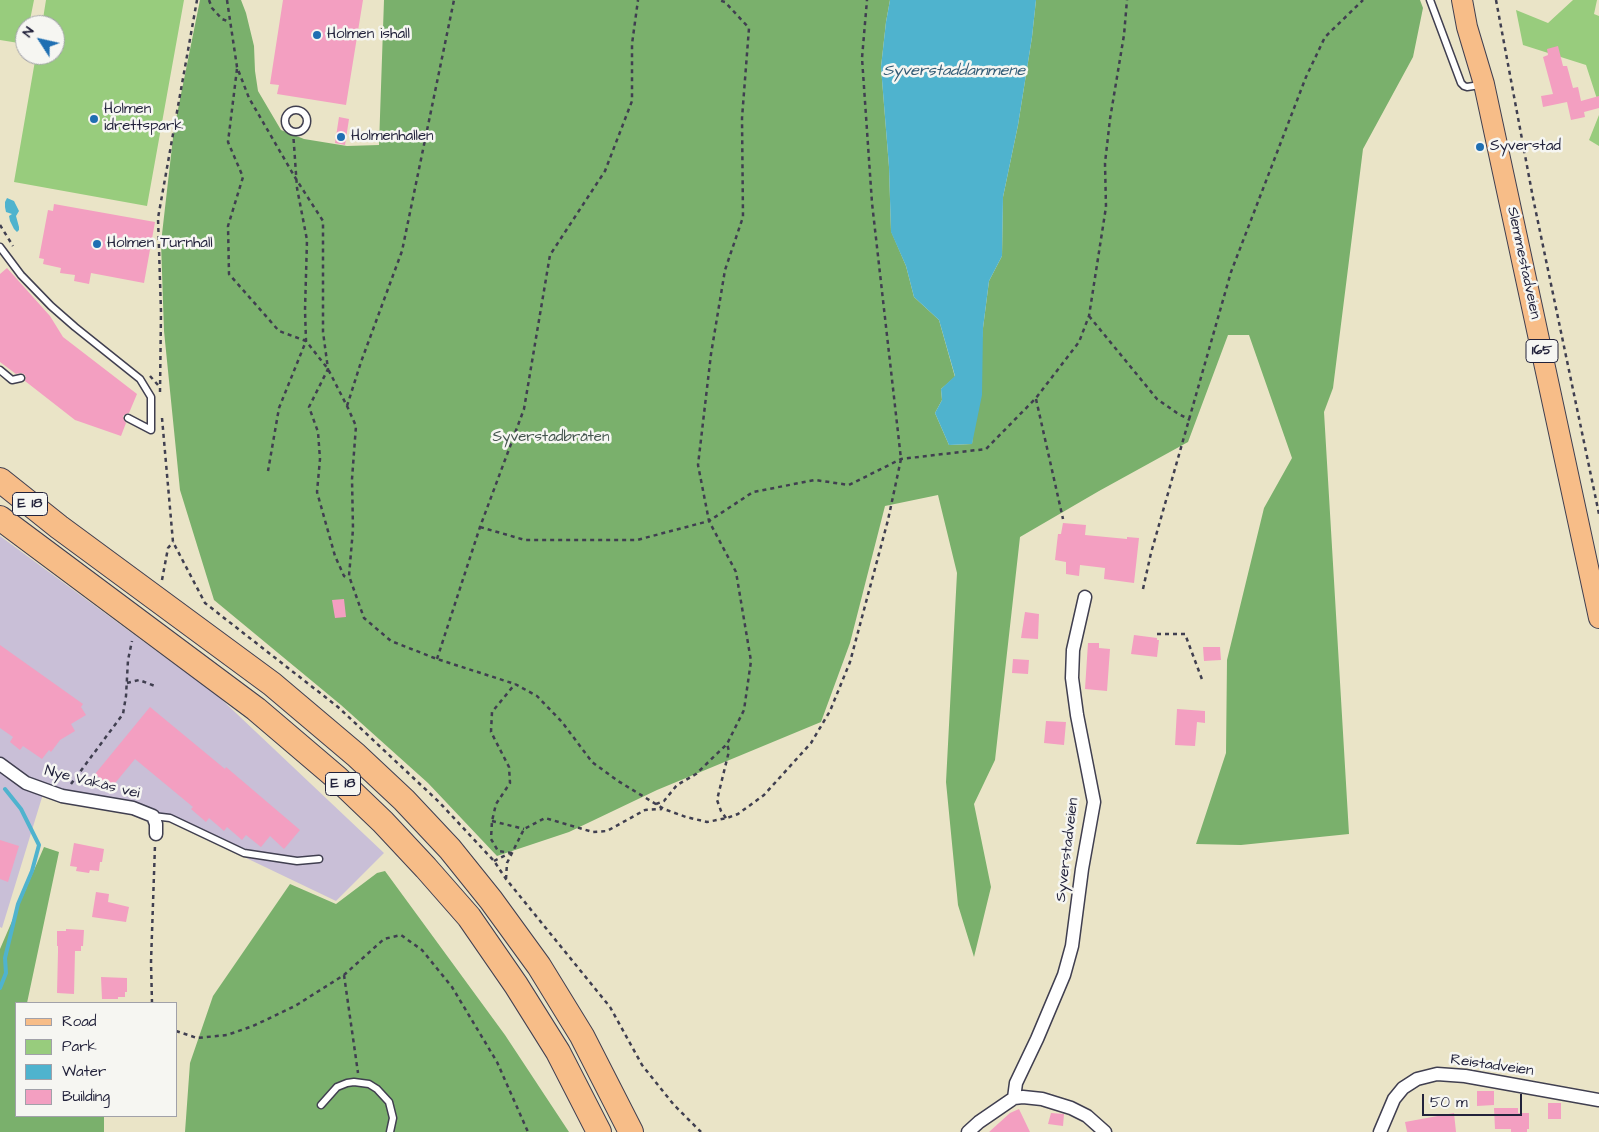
<!DOCTYPE html>
<html>
<head>
<meta charset="utf-8">
<style>
	body { margin:0 }
	#map { position:relative; width:1599px; height:1132px; overflow:hidden; background:#eae4c7; font-family:"Architects Daughter",sans-serif }
	canvas { display:block }
	.legend { position:absolute; left:15px; top:1002px; width:162px; height:115px; box-sizing:border-box; background:#f6f6f2; border:1px solid #a1a1a9; margin:0; padding:6px 9px; list-style:none; font-size:15px; color:#22223b }
	.legend li { display:flex; align-items:center; gap:10px; height:25px }
	.legend b { width:25px; border:1px solid #a1a1a9 }
	.north { position:absolute; left:15px; top:15px; width:50px; height:50px; box-sizing:border-box; background:#f6f6f2; border:1px solid #a1a1a9; border-radius:50%; rotate:305deg; font-size:14px; font-weight:700; line-height:20px; text-align:center; color:#22223b }
	.north::after { content:''; display:block; margin:auto; width:18px; height:22px; background:#1f6fb2; clip-path:polygon(50% 0,100% 100%,50% 72%,0 100%) }
	.scale { position:absolute; left:1422px; top:1094px; width:100px; height:22px; box-sizing:border-box; border:2px solid #22223b; border-top:0; padding-left:6px; font-size:15px; line-height:18px; white-space:nowrap; color:#22223b; -webkit-text-stroke:4px #f6f6f2; paint-order:stroke }
</style>
</head>
<body>
<div id="map">
<canvas width="1599" height="1132"></canvas>
<ul class="legend">
<li><b style="height:6px;background:#f7bd88"></b>Road</li>
<li><b style="height:14px;background:#98cc7d"></b>Park</li>
<li><b style="height:14px;background:#4fb3ce"></b>Water</li>
<li><b style="height:14px;background:#f39fc1"></b>Building</li>
</ul>
<div class="north">N</div>
<div class="scale">50 m</div>
</div>
<script>
const c = document.querySelector('canvas').getContext('2d');
c.lineJoin = 'round';
function paint(path, color) { c.fillStyle = color; c.fill(path, 'evenodd'); }
const shape = rows => new Path2D(rows.map(r => 'M' + r).join(''));
function trace(path, color, width, dash) { c.strokeStyle = color; c.lineWidth = width; c.lineCap = dash ? 'butt' : 'round'; c.setLineDash(dash || []); c.stroke(path); }
function write(font, color, halo, rows, align = 'center') {
  c.font = font + ' "Architects Daughter",sans-serif'; c.lineWidth = 5; c.setLineDash([]); c.textBaseline = 'middle'; c.strokeStyle = halo; c.fillStyle = color; for (const [text, x, y, turn = 0] of rows) {
    c.save(); c.translate(x, y); c.rotate((+turn || 0) * Math.PI / 180); c.textAlign = isNaN(turn) ? turn : align; if (halo) c.strokeText(text, 0, 0); c.fillText(text, 0, 0); c.restore();
  }
}
const industrial = shape([
	[0,536,219,697,384,853,336,901,169,821,43,794,2,928,0,927]
]);
const green = shape([
	[0,0,34,0,29,25,25,25,25,44,0,40],
	[46,0,184,0,147,206,14,182,36,55,55,55,55,25,42,25],
	[1573,0,1597,0,1594,14,1599,16,1599,105,1586,65,1523,45,1516,10,1548,23],
	[1599,115,1599,146,1589,140]
]);
const forest = shape([
	[200,0,241,0,246,13,254,46,255,71,258,91,281,130,304,139,347,146,379,145,384,0,890,0,886,22,881,67,889,167,891,231,906,266,914,297,939,320,955,377,941,389,942,400,935,413,949,445,972,444,983,328,989,281,1002,256,1003,197,1018,125,1032,37,1036,0,1420,0,1423,8,1413,57,1363,149,1333,388,1324,412,1349,834,1241,845,1196,844,1226,753,1227,660,1264,508,1292,458,1249,335,1228,335,1188,442,1099,491,1020,537,995,760,974,804,991,887,974,957,958,905,946,782,957,573,938,495,885,506,850,643,821,722,657,790,569,832,497,856,428,783,341,705,214,600,180,490,164,331,161,243,174,129],
	[44,847,59,852,27,1003,16,1003,16,1116,104,1116,104,1132,0,1132,0,949],
	[385,871,505,1035,569,1132,185,1132,190,1063,213,996,290,884,336,904,377,873]
]);
const water = shape([
	[890,0,1036,0,1032,37,1018,125,1003,197,1002,256,989,281,983,328,982,395,972,444,949,445,935,413,942,400,941,389,955,376,939,320,914,297,906,266,891,232,889,167,881,67,886,22],
	[7,198,14,201,19,211,16,216,19,227,19,230,17,232,14,229,10,221,9,216,12,214,6,212,5,207,5,202]
]);
const stream = shape([
	[0,988,6,973,5,958,18,904,32,871,39,845,21,809,5,789]
]);
const building = shape([
	[283,0,363,0,346,105,277,94,279,85,270,84],
	[1558,46,1563,66,1567,66,1573,88,1578,87,1581,101,1599,96,1599,108,1584,112,1585,117,1571,120,1567,102,1543,107,1541,96,1553,94,1543,57,1548,55,1547,49],
	[339,117,349,119,345,145,335,143],
	[54,204,155,222,144,283,91,273,89,284,74,281,75,275,60,273,61,268,43,264,44,259,39,258,48,210,53,211],
	[7,268,50,316,63,337,137,394,129,413,126,414,123,416,124,420,126,423,121,436,75,420,25,381,26,377,24,374,20,373,16,374,0,362,0,274],
	[1063,523,1086,525,1085,535,1127,539,1127,537,1139,538,1134,583,1104,579,1105,568,1080,565,1079,576,1066,574,1066,562,1055,560,1058,534,1061,534],
	[344,599,346,617,335,618,332,600],
	[1025,612,1039,614,1038,639,1021,638],
	[1134,635,1157,638,1157,640,1159,640,1157,657,1131,654],
	[1088,643,1099,643,1099,648,1110,649,1107,691,1085,689],
	[0,645,83,704,81,707,86,715,71,724,75,731,60,740,51,752,49,750,42,759,23,746,20,750,10,742,13,737,0,728],
	[1203,647,1220,647,1221,660,1204,661],
	[1013,659,1029,660,1028,674,1012,673],
	[150,707,225,769,226,767,300,830,284,849,270,836,261,847,246,835,242,840,227,827,224,831,209,818,206,822,191,809,193,807,135,759,111,788,95,774],
	[1177,709,1205,711,1205,723,1197,722,1195,746,1175,745],
	[1046,721,1066,722,1064,745,1044,743],
	[0,840,19,846,8,882,0,879],
	[74,843,104,849,102,862,100,862,99,871,90,870,89,873,76,871,77,867,70,866],
	[96,892,109,894,108,902,129,907,126,922,92,917],
	[66,929,84,930,83,946,81,946,81,951,75,951,74,994,57,993,58,952,58,946,57,946,57,931,66,931],
	[101,977,127,978,127,992,125,992,125,997,118,997,118,999,102,999],
	[1477,1091,1494,1091,1494,1105,1477,1106],
	[1548,1103,1561,1103,1561,1119,1548,1119],
	[1494,1108,1518,1108,1518,1113,1529,1113,1529,1129,1527,1129,1527,1132,1511,1132,1511,1129,1495,1129],
	[1019,1109,1030,1132,989,1132,1010,1113],
	[1051,1113,1064,1114,1063,1126,1048,1124],
	[1454,1113,1456,1132,1407,1132,1405,1122]
]);
const path = shape([
	[209,0,212,8,222,19,230,22],
	[227,0,237,67,249,98,296,179,323,221,323,332,328,369,309,407,318,432,320,459,317,492,335,556,344,576,349,578],
	[1496,0,1533,198,1599,514],
	[237,69,228,142,243,177,228,226,229,274,279,331,306,341,279,408,268,471],
	[293,131,297,188,307,240,305,310,306,341,328,369,347,406,356,426,352,479,353,529,349,576,364,618,391,641,437,659,515,684,537,696,562,722,592,762,618,781,664,809,686,817,707,822,727,818,738,814,764,795,811,743,830,711,850,662,888,520,901,459,872,203,862,58,867,0],
	[0,225,13,246],
	[1089,316,1157,399,1177,413,1190,420],
	[150,376,158,385],
	[160,392,161,312,158,218,197,0],
	[1036,399,1063,519],
	[347,406,361,362,402,251,454,0],
	[162,418,173,542,205,603,338,707,439,802,494,861,506,879,610,1007,642,1065,674,1105,701,1132],
	[480,527,525,540,637,540,709,521,698,465,711,354,725,270,743,217,742,118,749,28,725,2,718,0],
	[162,580,168,548,173,542],
	[1143,589,1151,553,1231,272,1306,77,1325,37,1363,0],
	[1157,634,1185,634,1203,682],
	[437,659,480,527,524,409,550,255,605,171,632,101,632,44,638,0],
	[127,683,139,680,155,686],
	[71,784,123,714,126,696,128,660,132,641],
	[656,804,664,801,677,785,696,774,727,744,744,710,751,661,736,572,709,521,753,492,815,480,849,485,901,459,986,449,1036,398,1079,342,1089,316,1106,207,1105,163,1110,119,1124,35,1127,0],
	[726,818,721,811,717,800,729,751,727,744],
	[492,821,524,829],
	[512,853,498,851,491,839,492,821,496,804,510,783,509,767,491,732,492,712,515,684],
	[494,861,510,853],
	[506,879,507,863,524,829,545,818,593,832,607,831,645,810,662,809],
	[344,975,358,1073],
	[152,1003,151,962,155,845],
	[176,1031,197,1038,227,1035,253,1026,295,1006,344,975,384,939,401,935,422,950,452,987,497,1062,528,1132]
]);
const service = shape([
	[1430,0,1461,83,1464,86,1467,87,1480,85],
	'285 121a11 11 0 1 1 22 0a11 11 0 1 1-22 0Z',
	[0,247,21,275,51,306,75,327,140,379,151,397,151,430,128,418],
	[0,370,12,380,21,378],
	[153,816,170,818,244,853,297,861,319,859],
	[321,1105,337,1087,347,1083,354,1082,369,1084,377,1089,389,1102,393,1118,390,1132]
]);
const minor = shape([
	[0,764,26,783,62,796,133,808,153,816,156,824,156,834],
	[1014,1098,1016,1083,1037,1039,1064,975,1072,946,1082,869,1094,802,1077,715,1072,678,1073,650,1085,597],
	[968,1132,979,1122,1014,1098,1023,1097,1042,1099,1071,1108,1087,1116,1105,1132],
	[1380,1132,1394,1099,1403,1088,1417,1079,1437,1074,1465,1076,1599,1100]
]);
const primary = shape([
	[1462,0,1467,27,1484,84,1599,618]
]);
const motorway = shape([
	[0,480,59,527,272,684,356,755,404,800,450,849,491,900,539,966,582,1036,631,1132],
	[0,518,256,709,337,778,383,822,426,868,469,917,516,985,558,1052,599,1132]
]);
const markers = [
	[317,35,5,"#1f6fb2"],
	[94,119,5,"#1f6fb2"],
	[341,137,5,"#1f6fb2"],
	[1480,147,5,"#1f6fb2"],
	[97,244,5,"#1f6fb2"]
];
const shields = [
	[1542,351,32],
	[30,504,35],
	[343,784,35]
];
const shieldNames = [
	["165",1542,351],
	["E 18",30,504],
	["E 18",343,784]
];
const poiNames = [
	["Holmen ishall",327,35],
	["Holmen",104,110],
	["idrettspark",104,127],
	["Holmenhallen",351,137],
	["Syverstad",1490,147],
	["Holmen Turnhall",107,244]
];
const streetNames = [
	["Slemmestadveien",1523,263,78],
	["Nye Vakås vei",92,783,14],
	["Syverstadveien",1068,850,-83],
	["Reistadveien",1492,1066,8]
];
const parkNames = [
	["Syverstadbråten",551,438]
];
const waterNames = [
	["Syverstaddammene",954,72]
];
paint(industrial, '#c9bfd7');
paint(green, '#98cc7d');
paint(forest, '#7ab06c');
paint(water, '#4fb3ce');
trace(stream, '#4fb3ce', 4);
paint(building, '#f39fc1');
trace(service, '#403f50', 9);
trace(minor, '#403f50', 15);
trace(primary, '#403f50', 22);
trace(motorway, '#403f50', 26);
trace(path, '#403f50', 2.5, [4, 4]);
trace(service, '#fff', 6);
trace(minor, '#fff', 12);
trace(primary, '#f7bd88', 20);
trace(motorway, '#f7bd88', 24);
for (const [x, y, r, color] of markers) { const dot = new Path2D(); dot.arc(x, y, r, 0, 2 * Math.PI); c.fillStyle = color; c.fill(dot); trace(dot, '#f6f6f2', 2); }
for (const [x, y, w] of shields) { const box = new Path2D(); box.roundRect(x - w / 2, y - 11.5, w, 23, 4); c.fillStyle = '#f6f6f2'; c.fill(box); trace(box, '#22223b', 1); }
write('bold 14px', '#22223b', null, shieldNames);
write('15px', '#22223b', '#f6f6f2', poiNames, 'left');
write('15px', '#22223b', '#f6f6f2', streetNames);
write('15px', '#45554f', '#f6f6f2', parkNames);
write('italic 16px', '#345c76', '#f6f6f2', waterNames);
</script>
</body>
</html>
